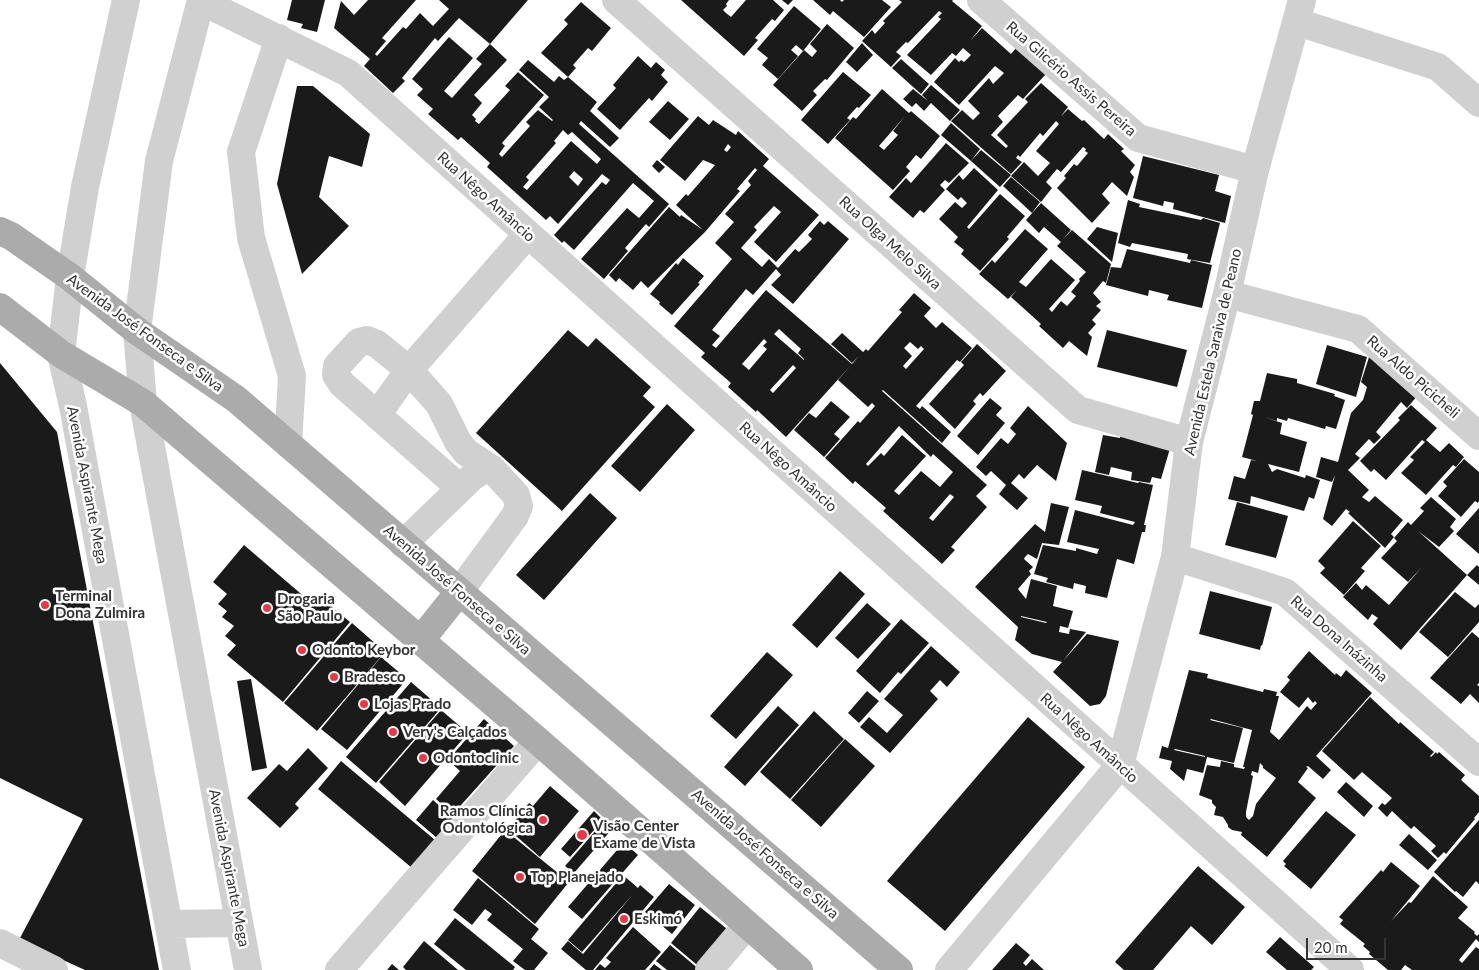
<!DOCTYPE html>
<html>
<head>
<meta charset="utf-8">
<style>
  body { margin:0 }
  #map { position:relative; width:1479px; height:970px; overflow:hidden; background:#fff; font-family:Lato,sans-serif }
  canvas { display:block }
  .scale { position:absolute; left:1306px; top:938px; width:80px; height:22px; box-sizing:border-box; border:2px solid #333; border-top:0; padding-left:6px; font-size:15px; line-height:18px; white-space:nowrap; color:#333; -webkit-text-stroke:4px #fff; paint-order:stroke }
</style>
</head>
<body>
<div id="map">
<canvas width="1479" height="970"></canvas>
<div class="scale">20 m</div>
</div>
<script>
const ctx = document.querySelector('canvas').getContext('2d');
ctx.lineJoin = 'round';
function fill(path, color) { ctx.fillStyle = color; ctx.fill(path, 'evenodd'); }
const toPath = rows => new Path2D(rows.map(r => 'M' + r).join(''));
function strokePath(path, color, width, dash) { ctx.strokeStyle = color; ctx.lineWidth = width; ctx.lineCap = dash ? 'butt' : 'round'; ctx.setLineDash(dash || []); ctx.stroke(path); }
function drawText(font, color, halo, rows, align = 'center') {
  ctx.font = font + ' Lato,sans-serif'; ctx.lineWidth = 5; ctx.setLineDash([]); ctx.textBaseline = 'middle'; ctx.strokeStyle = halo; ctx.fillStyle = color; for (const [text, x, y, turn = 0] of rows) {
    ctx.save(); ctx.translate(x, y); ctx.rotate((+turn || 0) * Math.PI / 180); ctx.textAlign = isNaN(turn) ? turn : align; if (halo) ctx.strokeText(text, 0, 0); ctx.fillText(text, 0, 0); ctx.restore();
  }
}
fill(toPath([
  [292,0,325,0,317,32,301,28,303,24,287,20],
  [368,0,416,0,382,38,386,41,375,54,377,56,403,27,406,29,420,13,433,26,449,9,439,0,528,0,490,44,459,18,438,41,435,38,402,78,405,81,393,93,364,66,370,59,334,28,341,1,354,15],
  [681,0,729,0,726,4,727,6,723,10,726,13,721,19,726,13,731,17,746,0,773,0,784,10,775,21,772,19,755,38,758,40,744,56],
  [782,0,793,0,788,5],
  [813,0,840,0,842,2,844,0,882,0,891,7,864,37,833,11,830,15],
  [899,0,953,0,952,1,982,26,970,41,982,28,1011,54,1016,48,1046,74,1023,99,1018,95,998,116,1003,122,991,135,1006,148,1008,146,997,135,1028,102,1025,99,1041,83,1068,107,1061,116,1068,109,1082,121,1084,120,1104,139,1108,134,1124,149,1121,151,1135,165,1130,172,1134,177,1127,196,1112,182,1102,194,1110,203,1092,223,1057,188,1066,178,1064,176,1074,164,1077,166,1088,153,1085,151,1086,149,1083,147,1061,172,1057,169,1046,182,1052,188,1041,202,1011,176,1024,162,1038,176,1050,163,1036,151,1059,124,1056,121,1043,136,1040,133,1020,157,1018,155,1016,158,1022,162,1011,174,951,121,962,110,973,120,980,113,968,101,989,78,993,84,1004,73,995,66,959,105,934,82,955,58,959,62,961,60,964,62,971,55,963,48,956,56,952,53,931,75,907,55,941,19,938,17,942,13,939,11,908,43,906,42,896,52,901,56,891,67,862,41,872,30,875,34,885,23,883,21,902,2],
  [581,2,611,28,592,51,588,48,573,65,576,68,568,77,597,102,590,111,619,138,610,147,581,121,579,124,669,204,649,227,646,224,625,248,628,251,604,279,581,259,627,208,639,218,654,201,633,183,574,250,564,241,562,243,554,235,602,182,606,185,610,180,602,174,558,224,550,216,546,220,487,167,490,163,461,137,458,140,428,114,433,109,417,95,423,89,412,79,449,37,473,58,444,91,452,98,482,64,476,59,490,44,507,60,474,95,482,103,472,115,476,119,475,121,479,124,510,90,505,86,518,72,544,95,502,143,505,146,499,154,502,157,530,126,526,122,538,110,552,121,553,120,539,107,549,97,519,70,528,60,554,82,559,76,564,80,568,77,541,53,568,24,564,20],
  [563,130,568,135,572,132,601,159,597,164,571,141,527,190,523,187,529,180,526,177,556,143,554,141],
  [574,171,583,179,578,186,569,177],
  [794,6,821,29,803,51,796,45,791,50,798,56,778,79,762,65,768,58,757,49],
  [827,24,854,48,827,80,825,79,813,91,817,95,802,111,773,85,804,50,812,57,817,51,810,44],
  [862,43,873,55,857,72,846,62],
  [638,56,651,68,656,62,665,70,661,75,668,82,652,101,649,98,620,130,597,109,616,88,613,85],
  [901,59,929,84,921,94,892,68],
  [843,72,871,95,859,108,857,107,847,118,850,120,828,144,801,120],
  [931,85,960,110,950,121,931,103,924,111,916,103,912,107,903,99,913,89,928,101,922,95],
  [297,86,313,86,370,134,362,167,329,156,319,197,349,226,302,274,277,184],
  [882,89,909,113,911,111,940,136,921,159,916,155,906,167,910,171,893,190,835,138,853,117,856,119],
  [905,116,893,131,898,135,884,150,879,146],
  [668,101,689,119,670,140,649,122],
  [698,116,709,125,713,120,736,135,738,131,769,159,763,166,819,215,776,262,754,242,781,212,774,206,754,227,757,230,741,248,762,267,769,259,778,268,795,249,799,252,812,239,808,235,820,221,824,225,828,221,849,239,793,304,771,285,781,275,776,269,753,295,746,289,712,330,720,336,712,345,716,348,766,290,852,364,786,437,757,410,756,412,728,387,731,383,701,357,705,353,674,326,732,259,715,243,734,222,725,214,751,185,748,181,757,170,755,168,737,189,740,191,705,232,648,288,641,281,633,290,619,278,616,282,609,275,669,207,680,217,681,215,703,230,676,205,686,194,688,196,715,165,703,160,685,181,660,160],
  [728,144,731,147,727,152,724,150],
  [779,329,801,349,798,353,804,359,804,360,774,334],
  [764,339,767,342,763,346,767,349,749,370,742,364],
  [793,365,796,368,773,393,770,390],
  [951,123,980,149,971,161,941,135],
  [946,143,969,163,949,183,945,180,940,185,945,190,924,213,920,210,913,218,889,197,906,178,911,183],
  [981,150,1011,175,1000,187,971,161],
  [1143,156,1219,175,1215,191,1231,196,1225,223,1173,209,1174,203,1164,201,1163,206,1133,198],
  [657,160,665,167,659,173,652,166],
  [974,168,998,190,967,227,969,229,1000,194,1025,216,1007,237,1009,239,980,271,961,254,964,250,954,242,958,237,939,219,955,202,962,208,967,203,961,197,958,200,946,189,959,175,963,180],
  [1011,177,1040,202,1032,213,1003,186],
  [1128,200,1140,204,1139,207,1201,220,1203,218,1220,223,1210,263,1187,259,1188,254,1132,243,1130,247,1118,243],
  [1041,203,1071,230,1063,239,1072,230,1111,264,1106,283,1103,281,1093,293,1101,302,1096,306,1101,310,1092,320,1096,324,1088,333,1092,337,1087,356,1069,341,1063,348,1039,326,1041,324,1011,297,1017,290,1008,299,979,274,992,260,995,263,1025,229,1048,249,1019,282,1026,287,1051,259,1075,280,1049,309,1052,312,1061,301,1067,306,1076,296,1071,292,1080,281,1079,279,1086,272,1057,246,1061,242,1044,227,1039,233,1026,220],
  [1097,227,1118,233,1112,262,1087,239],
  [1127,249,1190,263,1191,260,1212,265,1202,308,1167,300,1169,295,1149,290,1148,296,1106,285,1111,267,1121,268],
  [683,258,704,276,698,283,700,284,672,315,659,304,660,302,650,294,676,263,678,265],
  [914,293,931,308,924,316,936,328,942,322,972,348,960,362,957,360,916,406,920,409,922,406,951,432,942,443,883,390,882,391,987,485,976,496,987,507,951,547,955,550,942,564,883,511,886,508,855,481,853,484,825,458,858,421,860,423,875,406,872,403,868,407,838,380,859,356,852,363,831,344,842,333,863,352,866,349,868,351,902,312,899,310],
  [910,342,918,349,921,346,924,349,906,369,903,366,912,356,904,348],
  [899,426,931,457,933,454,953,472,940,487,921,471,899,495,894,491,926,456,902,435,884,456,881,453,868,466,866,464],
  [950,494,954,497,933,521,929,518],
  [568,330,588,347,596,338,651,387,643,396,655,407,562,511,476,433],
  [1107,330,1187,350,1177,387,1097,367],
  [977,344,1006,371,983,396,980,393,973,401,976,404,955,429,929,404,964,365,961,362],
  [1327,345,1367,357,1356,397,1316,384],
  [1370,354,1418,395,1407,408,1401,402,1376,432,1381,437,1374,444,1369,439,1355,454,1360,458,1348,470,1369,490,1362,497,1369,502,1375,496,1403,520,1391,534,1394,537,1385,548,1348,513,1350,512,1346,509,1332,526,1323,519,1335,475,1332,482,1316,477,1321,457,1338,462,1351,413,1363,400,1367,387,1361,382],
  [0,363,57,432,159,970,85,970,32,946,20,938,83,819,0,778],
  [1267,373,1297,379,1297,383,1335,394,1334,396,1345,400,1336,429,1326,426,1325,429,1288,418,1287,421,1277,418,1277,421,1264,417,1282,423,1280,434,1307,442,1299,472,1268,464,1272,472,1277,469,1305,478,1306,475,1320,480,1314,499,1309,497,1304,511,1251,496,1250,504,1228,499,1234,476,1245,479,1251,460,1257,461,1242,457,1253,415,1251,414,1254,401,1260,401],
  [990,398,1002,408,996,415,1005,423,978,455,957,436],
  [831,401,850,417,834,434,840,439,824,457,794,430,809,413,816,418],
  [667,404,695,430,640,492,611,466],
  [1411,405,1437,428,1426,440,1440,452,1449,443,1464,457,1456,467,1453,465,1426,495,1401,473,1414,460,1410,457,1425,442,1422,440,1386,480,1374,469,1371,472,1360,461,1400,420,1398,418],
  [1028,406,1067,443,1056,481,1037,465,1024,479,1019,474,1011,483,1028,498,1017,510,999,494,1006,485,991,471,986,476,976,467,1001,438,1008,444,1016,434,1010,428],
  [1121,434,1171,445,1161,479,1152,477,1150,483,1131,480,1132,472,1111,467,1109,475,1095,472,1103,435,1120,438],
  [1464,459,1479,472,1479,501,1478,503,1475,501,1461,517,1438,496,1447,486,1443,482],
  [1082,470,1138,483,1139,482,1153,485,1144,525,1146,525,1145,532,1142,532,1134,564,1117,559,1107,598,1085,593,1086,586,1074,583,1073,589,1046,582,1048,578,1034,574,1043,545,1076,551,1076,548,1097,554,1099,549,1067,542,1075,510,1133,525,1135,522,1100,513,1102,506,1075,500],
  [590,493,617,518,544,600,516,575],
  [1431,497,1456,519,1450,527,1454,531,1439,547,1418,531,1467,575,1401,650,1373,624,1378,618,1372,614,1368,620,1343,597,1356,583,1362,590,1366,585,1389,605,1422,567,1408,582,1381,558,1397,541,1394,538,1408,522,1411,525,1424,511,1420,508],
  [1237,502,1288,516,1276,558,1225,545],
  [1051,503,1069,507,1059,545,1042,543,1037,559,1028,554,1025,557,1024,559,1033,567,1029,571,1031,574,1018,589,1026,599,1031,579,1057,586,1053,606,1073,611,1068,628,1060,626,1059,632,1069,634,1070,629,1086,632,1063,661,1087,634,1119,641,1106,696,1100,704,1090,706,1053,672,1062,662,1032,654,1015,640,1018,627,975,587,1035,524,1045,532],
  [1021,616,1047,622,1046,623,1021,617],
  [1479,508,1479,554,1456,534],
  [1353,521,1381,546,1361,568,1365,571,1344,595,1320,573,1325,568,1318,561],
  [244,545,314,605,320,597,350,622,283,702,227,655,236,645,225,636,234,626,222,617,227,611,218,604,227,594,213,582],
  [1477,565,1479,567,1479,585,1467,575],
  [840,571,865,594,817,648,792,625],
  [1210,591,1272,607,1262,646,1261,645,1260,650,1199,634],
  [1455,592,1475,608,1479,604,1479,622,1448,657,1419,632],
  [867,603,891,624,858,659,835,638],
  [901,619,929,643,901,674,898,672,880,693,856,671],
  [352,623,385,652,317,731,284,703],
  [1472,632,1479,638,1479,683,1477,685,1479,686,1479,703,1470,694,1461,704,1430,678],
  [931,646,960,672,947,687,940,680,930,691,938,699,890,753,860,727,869,717,887,733,903,715,884,699],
  [1309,651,1335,675,1336,673,1341,677,1346,670,1372,693,1316,756,1331,770,1323,779,1308,766,1306,767,1308,768,1298,782,1316,798,1267,857,1241,835,1242,832,1232,830,1228,827,1228,825,1223,817,1214,815,1216,807,1212,803,1212,800,1199,795,1207,765,1220,767,1221,761,1234,764,1234,767,1244,769,1245,767,1243,767,1252,730,1211,719,1210,720,1243,728,1234,763,1207,757,1203,773,1187,769,1184,781,1170,769,1172,761,1159,758,1162,746,1168,748,1189,670,1208,674,1207,678,1263,692,1264,689,1277,692,1276,696,1279,696,1270,732,1279,740,1307,706,1311,710,1317,703,1315,701,1313,703,1308,697,1299,708,1280,692,1290,680,1287,677],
  [1175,749,1205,756,1205,757,1174,750],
  [1260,763,1263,766,1263,768,1276,778,1256,804,1253,816,1249,820,1246,817,1246,812,1253,776,1251,775,1252,771,1258,773],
  [767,652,793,675,736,739,710,716],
  [381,657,407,679,347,750,321,729],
  [251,679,267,768,252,771,237,681],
  [411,682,441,708,376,783,346,757],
  [867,691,879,701,859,723,848,713],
  [1370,697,1399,724,1400,722,1434,752,1430,756,1431,757,1436,752,1437,754,1439,752,1465,775,1461,780,1479,796,1479,812,1474,818,1475,819,1446,854,1444,852,1438,858,1431,851,1436,846,1414,826,1411,829,1392,811,1387,817,1378,808,1382,803,1385,805,1392,798,1362,772,1354,780,1322,751],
  [778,706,799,725,745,786,724,767],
  [441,710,468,733,405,806,379,782],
  [814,711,844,739,790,799,760,772],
  [1028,717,1085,767,945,931,887,881],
  [484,719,514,746,453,814,436,799,460,771,448,760],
  [845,739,875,766,821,827,791,800],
  [308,748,328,768,295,804,299,808,280,828,247,798,279,764,287,771],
  [341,761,435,840,412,868,318,789],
  [1346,782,1373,806,1364,817,1337,792],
  [550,786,579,811,540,857,508,829,529,803,533,806],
  [433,800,454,819,437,838,416,820],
  [594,811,603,820,570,857,561,849],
  [1326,811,1356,835,1311,889,1284,866,1286,864,1283,861],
  [1479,820,1479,884,1476,881,1463,897,1456,891,1455,892,1434,872],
  [604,821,613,828,574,873,565,866],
  [505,830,569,882,535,924,472,871],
  [1409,834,1437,860,1428,870,1399,845],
  [624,842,638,855,582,919,568,907],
  [1391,862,1420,886,1391,921,1409,902,1411,903,1433,876,1468,907,1458,918,1475,932,1474,933,1477,936,1479,934,1479,942,1476,939,1459,960,1462,963,1476,947,1479,949,1479,970,1412,970,1405,965,1401,970,1388,970,1369,954,1370,952,1363,946,1365,944,1340,924,1343,920,1339,917,1381,870,1383,872],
  [1198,866,1245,907,1212,945,1191,926,1153,970,1124,970,1115,962],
  [623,875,638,888,640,885,654,897,593,970,586,970,561,949,568,941,583,954,633,894,582,952,568,940],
  [478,878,539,929,531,939,548,953,534,970,525,970,513,961,523,949,487,920,492,914,485,909,472,925,453,910],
  [669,884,695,905,672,934,645,912],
  [700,907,732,933,703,970,671,943],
  [455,918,515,967,513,970,466,970,434,944],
  [633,927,661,952,645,970,595,970,600,964,605,968,611,962,606,958],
  [1280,937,1314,967,1311,970,1287,970,1266,952],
  [424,941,458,970,406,970,403,967],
  [1016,943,1030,955,1023,963,1026,966,1032,959,1044,970,992,970],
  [670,945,700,970,667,970,656,961],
  [392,964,399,970,387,970],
  [654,964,662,970,649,970]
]), '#1a1a1a');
strokePath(toPath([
  [126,0,85,187,70,277,61,354,73,406,177,970],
  [201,0,159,161,137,331,143,403,248,970],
  [616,0,1078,410,1189,442],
  [981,0,1138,138,1255,170],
  [201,1,348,73,1350,970],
  [1297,22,1438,67,1479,103],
  [279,38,241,152,251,238,292,376,288,444],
  [1227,294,1358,329,1479,436],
  [377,415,409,370,528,234],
  [460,488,342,384,336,375,337,366,359,342,367,340,377,344,409,370,439,404,458,442,466,452,492,469],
  [403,544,472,477,481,471,492,469,516,495,519,506,515,516,459,592],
  [1175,557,1285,592,1479,762],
  [169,924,239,923],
  [0,943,54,970],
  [339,970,538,741],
  [709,970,747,925],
  [949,970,1120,765,1175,557,1189,442,1227,294,1255,170,1302,0]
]), '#d0d0d0', 28);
strokePath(toPath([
  [0,231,11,236,70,277,137,331,236,399,899,970],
  [0,307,61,354,143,403,538,741,799,970],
  [420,641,459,592]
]), '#ababab', 28);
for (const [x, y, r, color] of [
  [45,605,5,"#e63946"],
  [267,608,5,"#e63946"],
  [302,650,5,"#e63946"],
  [334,677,5,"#e63946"],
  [364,704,5,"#e63946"],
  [393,732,5,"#e63946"],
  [423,758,5,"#e63946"],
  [543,820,5,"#e63946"],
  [582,835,6,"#e63946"],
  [520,877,5,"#e63946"],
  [624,919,5,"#e63946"]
]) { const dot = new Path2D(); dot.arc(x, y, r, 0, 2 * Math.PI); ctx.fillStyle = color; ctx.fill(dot); strokePath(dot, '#fff', 2); }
drawText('15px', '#333', '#fff', [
  ["Rua Glicério Assis Pereira",1071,79,41],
  ["Rua Nêgo Amâncio",486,197,42],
  ["Rua Olga Melo Silva",890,243,42],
  ["Avenida José Fonseca e Silva",145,333,36],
  ["Avenida Estela Saraiva de Peano",1213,352,-77],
  ["Rua Aldo Picicheli",1413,377,41],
  ["Rua Nêgo Amâncio",788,467,42],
  ["Avenida Aspirante Mega",87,485,79],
  ["Avenida José Fonseca e Silva",457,590,41],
  ["Rua Dona Inázinha",1339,639,41],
  ["Rua Nêgo Amâncio",1089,738,42],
  ["Avenida José Fonseca e Silva",765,854,41],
  ["Avenida Aspirante Mega",229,868,79]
]);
drawText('bold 15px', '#333', '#fff', [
  ["Terminal",55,596],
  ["Dona Zulmira",55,613],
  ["Drogaria",277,599],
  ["São Paulo",277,616],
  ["Odonto Keybor",312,650],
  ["Bradesco",344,677],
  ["Lojas Prado",374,704],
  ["Very's Calçados",403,732],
  ["Odontoclinic",433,758],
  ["Ramos Clínica",533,811,"right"],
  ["Odontológica",533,828,"right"],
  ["Visão Center",593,826],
  ["Exame de Vista",593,843],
  ["Top Planejado",530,877],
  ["Eskimó",634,919]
], 'left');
</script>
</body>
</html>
